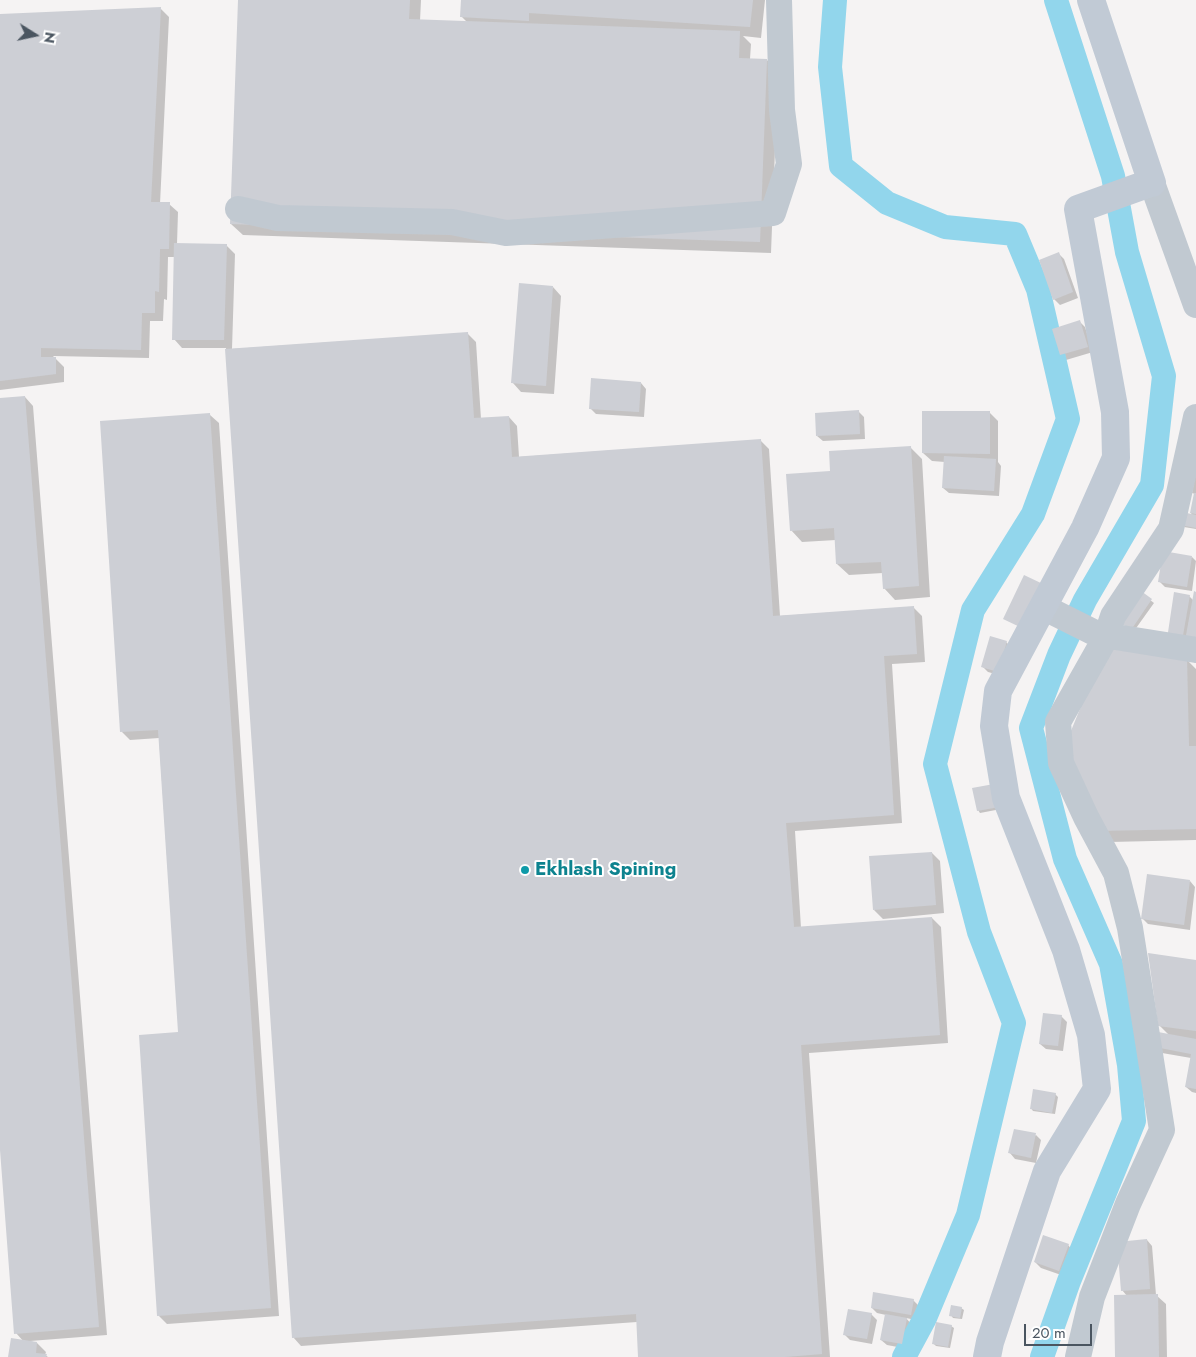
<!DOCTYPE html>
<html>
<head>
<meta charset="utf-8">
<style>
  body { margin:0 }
  #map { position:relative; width:1196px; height:1357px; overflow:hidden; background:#f5f3f3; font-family:Jost,sans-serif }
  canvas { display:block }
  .north { position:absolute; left:10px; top:10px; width:50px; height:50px; -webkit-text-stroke:4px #fff; paint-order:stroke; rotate:100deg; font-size:14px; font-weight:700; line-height:20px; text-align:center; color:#4a5560 }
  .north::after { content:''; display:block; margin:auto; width:18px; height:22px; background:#4a5560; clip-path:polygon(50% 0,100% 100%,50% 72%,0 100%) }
  .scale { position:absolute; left:1024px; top:1324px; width:68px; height:22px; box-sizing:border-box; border:2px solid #4a5560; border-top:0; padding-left:6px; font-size:15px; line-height:18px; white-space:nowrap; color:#4a5560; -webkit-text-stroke:4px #fff; paint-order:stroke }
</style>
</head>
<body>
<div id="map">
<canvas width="1196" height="1357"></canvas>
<div class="north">N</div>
<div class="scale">20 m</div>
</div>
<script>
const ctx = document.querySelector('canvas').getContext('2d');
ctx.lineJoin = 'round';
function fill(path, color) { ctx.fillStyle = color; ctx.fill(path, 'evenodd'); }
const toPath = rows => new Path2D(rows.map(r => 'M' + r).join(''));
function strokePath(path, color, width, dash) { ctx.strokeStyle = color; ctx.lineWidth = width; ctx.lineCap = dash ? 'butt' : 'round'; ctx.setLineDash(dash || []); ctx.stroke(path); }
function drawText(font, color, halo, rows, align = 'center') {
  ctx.font = font + ' Jost,sans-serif'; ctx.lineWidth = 4; ctx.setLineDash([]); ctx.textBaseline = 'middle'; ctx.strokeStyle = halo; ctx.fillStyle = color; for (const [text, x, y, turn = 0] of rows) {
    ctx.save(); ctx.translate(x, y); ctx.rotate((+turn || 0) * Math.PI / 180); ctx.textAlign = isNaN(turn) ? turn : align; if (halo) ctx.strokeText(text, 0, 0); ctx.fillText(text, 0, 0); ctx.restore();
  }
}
fill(toPath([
  [239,0,421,0,420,21,468,23,462,17,463,0,765,0,761,38,743,36,751,44,750,59,767,60,778,72,771,253,243,235,231,224],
  [160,8,169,17,160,204,169,204,178,212,177,244,226,245,235,254,232,349,467,333,476,342,481,419,509,417,517,426,519,457,760,440,769,449,780,616,913,607,922,616,925,662,892,664,902,823,795,831,801,928,932,918,941,927,948,1043,809,1053,830,1357,640,1357,637,1322,301,1346,293,1337,226,348,182,348,174,339,175,257,168,257,167,300,164,299,163,321,150,321,149,358,53,356,64,367,64,382,0,390,0,15],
  [1059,254,1064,259,1078,298,1060,305,1054,299],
  [553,287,561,296,554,394,521,392,513,383],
  [1079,321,1085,327,1093,352,1066,360,1061,355],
  [641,383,646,389,644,417,596,414,590,408],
  [25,397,33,406,107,1335,30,1341,37,1343,46,1352,45,1355,48,1357,10,1357,24,1342,16,1333,0,1134,0,399],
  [858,411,864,417,865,439,823,441,817,436],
  [990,413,998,421,998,462,1001,466,999,496,949,493,943,488,945,462,932,461,923,453],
  [210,415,219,423,279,1316,167,1324,158,1315,179,1033,159,738,130,740,122,732],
  [910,447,922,459,930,597,895,600,884,588,883,573,849,575,837,564,836,540,802,542,791,530,832,472],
  [1196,471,1196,529,1184,527,1191,515,1195,494,1192,493],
  [1192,557,1196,561,1192,591,1165,587,1159,581],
  [1141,593,1154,603,1134,631,1123,624],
  [1196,593,1196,646,1174,644,1189,596,1193,600],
  [1006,642,1012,648,1003,676,988,672,982,666],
  [1186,659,1196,669,1196,840,1110,842,1098,830],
  [974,789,1001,809,980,813,978,810],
  [932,853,940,861,944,913,883,919,874,910],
  [1190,881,1195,887,1190,930,1148,924,1142,918],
  [1196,961,1196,1093,1192,1092,1186,1087,1191,1058,1162,1053,1156,1047,1169,1035,1159,1025],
  [1061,1016,1067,1022,1063,1051,1046,1049,1040,1044],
  [1055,1094,1058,1097,1055,1114,1033,1111,1031,1108],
  [1036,1135,1041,1140,1036,1163,1015,1159,1010,1153],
  [1147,1240,1152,1246,1156,1295,1166,1304,1167,1357,1116,1357,1127,1296,1122,1290],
  [1068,1245,1073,1251,1064,1276,1041,1268,1035,1262],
  [913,1300,919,1306,916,1320,906,1318,912,1325,908,1349,887,1345,881,1340,886,1315,877,1313,872,1308],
  [961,1308,964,1310,962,1319,953,1318,951,1315],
  [871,1314,877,1320,872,1344,850,1340,844,1334],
  [951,1326,954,1328,950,1348,936,1346,933,1343]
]), '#0003');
strokePath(toPath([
  [835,0,830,67,841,166,887,203,945,227,1015,234,1038,289,1068,419,1033,514,973,610,935,764,979,932,1014,1023,968,1215,925,1318,904,1357],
  [1042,1357,1069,1281,1134,1121,1129,1065,1111,964,1065,859,1031,728,1059,655,1085,600,1152,485,1164,376,1127,252,1113,176,1056,0]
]), '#92d6ec', 24);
fill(toPath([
  [238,0,410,0,409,19,740,31,739,58,767,59,760,242,230,224],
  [461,0,753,0,750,27,529,13,529,21,460,17],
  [161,7,151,202,170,202,169,249,160,249,159,292,155,291,155,313,142,313,141,350,41,348,41,357,56,357,56,374,0,381,0,14],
  [174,243,227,244,224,340,172,340],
  [1059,252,1073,292,1053,300,1039,260],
  [519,283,553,286,546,386,511,383],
  [1080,320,1088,347,1060,355,1052,329],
  [468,332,474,418,509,416,512,457,761,439,773,616,914,606,917,654,884,656,894,815,786,823,794,927,932,917,940,1035,801,1045,822,1354,785,1357,638,1357,636,1314,292,1338,225,349],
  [591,378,641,382,639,412,589,409],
  [25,396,99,1327,14,1334,0,1150,0,398],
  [859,410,860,434,816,436,815,413],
  [922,411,990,411,990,454,922,453],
  [210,413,271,1308,157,1316,139,1035,178,1032,158,730,120,732,100,421],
  [911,446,919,586,883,589,881,562,836,564,834,528,790,531,786,474,830,471,829,451],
  [944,456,996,459,994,491,942,488],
  [1194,493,1196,493,1196,514,1190,513],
  [1182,512,1196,515,1196,528,1180,525],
  [1163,551,1192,556,1187,587,1158,582],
  [1024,575,1043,584,1022,628,1003,619],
  [1141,591,1152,599,1131,630,1119,622],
  [1194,591,1196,592,1196,642,1185,641],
  [1174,592,1190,595,1182,641,1167,639],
  [990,636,1007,641,998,672,981,667],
  [1109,648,1187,658,1189,746,1196,746,1196,829,1097,831,1066,743,1098,665],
  [994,784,999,807,977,811,972,788],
  [932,852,936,905,873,910,869,856],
  [1147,874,1190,880,1184,925,1141,919],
  [1148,953,1196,960,1196,1031,1158,1026],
  [1043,1013,1062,1015,1058,1046,1039,1044],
  [1158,1032,1196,1039,1196,1089,1185,1087,1191,1054,1155,1047],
  [1033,1089,1056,1093,1052,1113,1030,1109],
  [1014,1129,1036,1133,1031,1158,1008,1153],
  [1043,1235,1069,1244,1059,1271,1034,1262],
  [1147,1239,1150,1289,1121,1291,1117,1242],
  [873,1292,914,1299,911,1315,871,1308],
  [1158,1294,1159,1357,1115,1357,1114,1295],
  [951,1305,962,1307,960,1318,949,1316],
  [848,1309,872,1313,867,1339,843,1335],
  [885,1314,907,1318,902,1344,880,1340],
  [936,1322,952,1325,948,1347,932,1344],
  [11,1338,37,1342,36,1353,47,1354,46,1357,8,1357]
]), '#cdcfd5');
strokePath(toPath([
  [1150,183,1152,183,1196,305],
  [238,209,278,218,452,222,506,233,773,213,789,164,782,110,779,0],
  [1043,607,1097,634,1196,650],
  [1078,1357,1092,1297,1128,1204,1162,1130,1130,928,1116,873,1086,817,1061,763,1058,722,1106,637,1113,616,1171,529,1196,417]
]), '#c1c9d1', 26);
strokePath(toPath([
  [1091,0,1152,183],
  [987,1357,990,1342,1047,1171,1097,1089,1091,1035,1066,950,1006,798,994,726,998,691,1085,528,1116,458,1115,412,1078,209,1150,183]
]), '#c1cad5', 28);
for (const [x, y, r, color] of [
  [525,870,5,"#0f9aa8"]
]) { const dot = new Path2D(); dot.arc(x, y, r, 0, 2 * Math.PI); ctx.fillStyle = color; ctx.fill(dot); strokePath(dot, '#fff', 2); }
drawText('bold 19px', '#0d838f', '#fff', [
  ["Ekhlash Spining",535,870]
], 'left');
</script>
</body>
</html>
